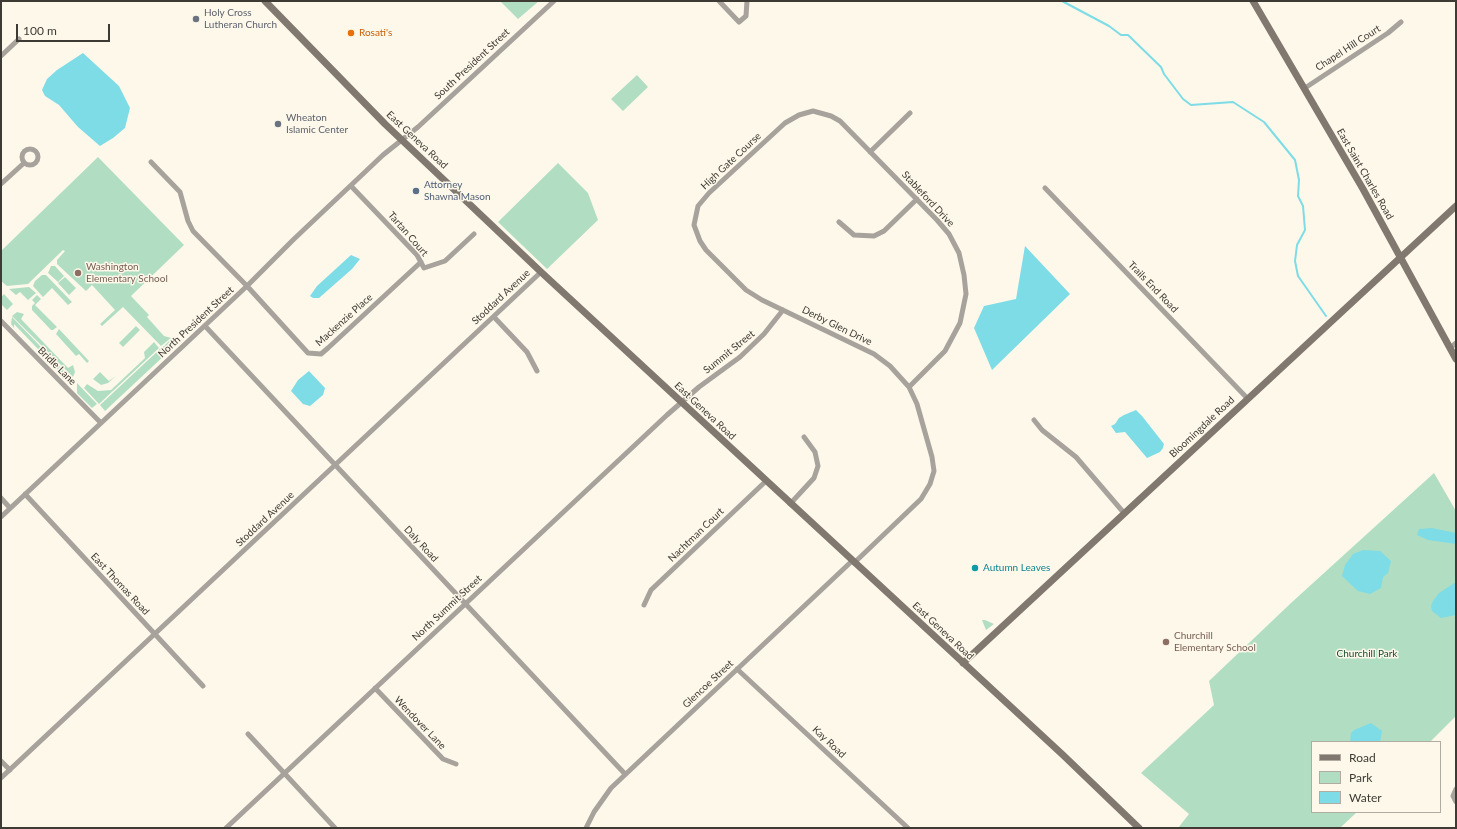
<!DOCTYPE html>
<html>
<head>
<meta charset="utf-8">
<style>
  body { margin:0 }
  #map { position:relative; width:1457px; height:829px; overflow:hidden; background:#fef8ea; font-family:Lato,sans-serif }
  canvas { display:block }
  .frame { position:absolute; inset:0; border:2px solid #3e3b34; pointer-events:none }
  .legend { position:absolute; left:1311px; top:741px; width:130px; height:72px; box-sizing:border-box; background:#fef8ea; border:1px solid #b1aca1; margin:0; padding:5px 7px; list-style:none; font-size:12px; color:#3e3b34 }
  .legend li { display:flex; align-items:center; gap:8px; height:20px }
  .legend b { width:20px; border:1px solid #b1aca1 }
  .scale { position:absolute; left:16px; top:24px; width:94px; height:18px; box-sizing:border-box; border:2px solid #3e3b34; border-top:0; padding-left:5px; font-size:12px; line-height:14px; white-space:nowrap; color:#3e3b34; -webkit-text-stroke:3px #fef8ea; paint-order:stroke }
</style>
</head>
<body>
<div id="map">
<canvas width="1457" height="829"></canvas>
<div class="frame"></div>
<ul class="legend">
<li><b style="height:5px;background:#817970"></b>Road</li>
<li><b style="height:11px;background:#b1dec2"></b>Park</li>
<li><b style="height:11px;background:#7ddce6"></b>Water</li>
</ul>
<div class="scale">100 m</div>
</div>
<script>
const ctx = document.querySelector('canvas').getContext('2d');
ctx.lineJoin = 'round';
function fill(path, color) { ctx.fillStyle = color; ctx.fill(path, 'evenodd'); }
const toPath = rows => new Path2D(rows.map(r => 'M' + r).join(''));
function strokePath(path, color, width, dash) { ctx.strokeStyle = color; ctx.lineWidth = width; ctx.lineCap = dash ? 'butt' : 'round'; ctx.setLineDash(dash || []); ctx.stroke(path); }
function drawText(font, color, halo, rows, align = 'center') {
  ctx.font = font + ' Lato,sans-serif'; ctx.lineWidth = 3; ctx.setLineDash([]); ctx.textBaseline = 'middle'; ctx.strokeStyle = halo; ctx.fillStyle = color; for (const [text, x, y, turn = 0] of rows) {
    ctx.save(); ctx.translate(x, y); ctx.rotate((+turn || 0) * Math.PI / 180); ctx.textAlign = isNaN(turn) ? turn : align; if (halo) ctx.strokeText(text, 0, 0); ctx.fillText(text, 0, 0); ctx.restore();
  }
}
fill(toPath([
  [500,1,539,1,518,19],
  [637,75,648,87,623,111,611,99],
  [98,157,184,245,131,296,149,315,147,317,164,336,171,338,161,346,123,307,102,326,100,324,115,310,92,285,86,291,57,264,57,260,65,251,63,250,28,284,7,286,1,281,1,251],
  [558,163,588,193,598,220,547,269,498,222],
  [51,266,55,266,64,276,58,282,48,273],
  [42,275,46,275,72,302,68,305,52,288,43,297,33,286,35,281],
  [65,277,76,288,69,295,58,283],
  [29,287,36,293,28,300,20,292,16,295,9,289],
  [4,294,13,304,7,310,1,304,1,297],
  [37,295,41,299,35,305,57,327,53,330,51,330,32,310,32,306,35,303,32,300],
  [17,312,24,314,21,319,68,368,73,365,75,372,73,377,12,316],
  [12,317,71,378,63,379,60,372,14,324,14,328,11,324],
  [136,326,140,330,123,347,119,343],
  [59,329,89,361,87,363,79,354,76,356,56,334],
  [172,338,176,345,167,353,162,348],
  [154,342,159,348,99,404,84,388,87,384,98,391,111,390,145,358,144,352],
  [161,348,166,354,105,411,100,405],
  [100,372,109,381,116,376,108,383,101,385,93,379],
  [77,383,97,404,92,408,77,393],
  [1434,473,1456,511,1456,716,1430,742,1312,742,1312,812,1357,812,1340,828,1178,828,1189,814,1141,773,1214,705,1209,681,1291,603],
  [982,620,985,620,994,624,986,630]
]), '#b1dec2');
fill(toPath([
  [83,53,119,86,130,108,125,128,113,138,100,146,78,127,59,105,45,96,42,90,47,79,57,70],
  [1025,246,1070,294,992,370,974,328,984,306,1016,299],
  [351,255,360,259,352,269,319,298,313,298,310,296,317,286],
  [309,371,325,388,323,395,310,406,303,404,291,391,298,380],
  [1136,410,1142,416,1164,444,1163,448,1160,452,1147,458,1125,432,1116,433,1111,426,1115,424,1119,418,1124,415],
  [1432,528,1456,533,1456,544,1428,540,1417,535,1419,529],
  [1363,550,1380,551,1391,561,1388,573,1383,577,1381,588,1370,594,1358,591,1342,576,1345,565,1353,554],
  [1456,582,1456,615,1441,618,1432,611,1431,606,1433,601,1439,593],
  [1371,723,1382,731,1380,742,1350,742,1351,733,1354,730]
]), '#7ddce6');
strokePath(toPath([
  [1062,1,1109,26,1121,35,1128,35,1161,67,1164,74,1183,99,1191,105,1233,102,1264,122,1295,160,1299,180,1298,196,1303,206,1305,230,1297,245,1295,261,1298,276,1326,316]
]), '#7ddce6', 2);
strokePath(toPath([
  [719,1,739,22,746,16,747,1],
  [1,56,19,39],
  [1305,88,1388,33,1401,22],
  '22 157a8 8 0 1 1 16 0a8 8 0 1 1-16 0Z',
  [870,152,910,113],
  [151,162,180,192,188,221,193,231,247,286,308,353,321,354,328,348,421,262],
  [1,184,24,163],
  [351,186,417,255,424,268,445,261,474,234],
  [1045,188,1248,399],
  [839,222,854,235,874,236,884,231,917,199],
  [494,317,527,352,537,371],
  [1,321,100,422],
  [205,326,625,774],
  [1450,348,1456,343],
  [1034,420,1042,430,1076,457,1124,513],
  [25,494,203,686],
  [1,498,10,508],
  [790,504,814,478,818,466,815,452,804,437],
  [1,517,247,286,294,239,383,155,418,127,554,1],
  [854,563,921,499,930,484,934,471,932,457,917,404,909,387,890,366,874,354,762,300,746,290,706,250,700,241,694,225,698,206,709,193,785,123,799,115,813,111,831,116,840,121,937,220,949,234,959,253,964,275,966,294,960,323,945,351,909,387],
  [644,605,651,590,766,481],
  [737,669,908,828],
  [375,688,443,759,456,764],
  [248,734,335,828],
  [1,761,10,770],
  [1,778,541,272],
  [1456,789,1453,796,1456,802],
  [226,828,667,415,699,387,740,357,764,334,783,310],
  [586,828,594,812,611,788,852,561]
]), '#a8a29c', 5);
strokePath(toPath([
  [265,1,385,124,541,272,1063,755,1139,828],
  [1253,1,1363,189,1456,359],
  [963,663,1456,206]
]), '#817970', 7);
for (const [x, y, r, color] of [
  [196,19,4,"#6b7280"],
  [351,33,4,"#e8710a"],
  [278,124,4,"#6b7280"],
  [416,191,4,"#5c6f8a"],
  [78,273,4,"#8d6e63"],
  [975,568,4,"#0f9aa8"],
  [1166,642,4,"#8d6e63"]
]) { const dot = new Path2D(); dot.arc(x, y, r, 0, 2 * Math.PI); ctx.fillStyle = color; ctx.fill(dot); strokePath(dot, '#fef8ea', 1.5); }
drawText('10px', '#5b616d', '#fef8ea', [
  ["Holy Cross",204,13],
  ["Lutheran Church",204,25],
  ["Wheaton",286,118],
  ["Islamic Center",286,130]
], 'left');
drawText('10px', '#c56008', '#fef8ea', [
  ["Rosati's",359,33]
], 'left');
drawText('10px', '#3e3b34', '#fef8ea', [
  ["Chapel Hill Court",1348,48,-33],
  ["South President Street",472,64,-43],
  ["East Geneva Road",417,140,43],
  ["High Gate Course",731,161,-43],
  ["East Saint Charles Road",1365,174,60],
  ["Stableford Drive",928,199,47],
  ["Tartan Court",408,234,49],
  ["Trails End Road",1153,287,46],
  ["Stoddard Avenue",501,297,-43],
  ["Mackenzie Place",344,320,-42],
  ["North President Street",196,322,-43],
  ["Derby Glen Drive",837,326,26],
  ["Summit Street",729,352,-39],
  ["Bridle Lane",57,366,45],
  ["East Geneva Road",705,411,43],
  ["Bloomingdale Road",1202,427,-43],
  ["Stoddard Avenue",265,519,-43],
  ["Nachtman Court",696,535,-44],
  ["Daly Road",421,544,47],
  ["East Thomas Road",120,584,47],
  ["North Summit Street",447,608,-43],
  ["East Geneva Road",943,631,43],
  ["Glencoe Street",708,684,-43],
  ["Wendover Lane",420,723,46],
  ["Kay Road",829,742,43]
]);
drawText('10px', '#4e5e75', '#fef8ea', [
  ["Attorney",424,185],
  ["Shawna Mason",424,197]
], 'left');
drawText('10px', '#785e54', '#fef8ea', [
  ["Washington",86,267],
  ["Elementary School",86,279],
  ["Churchill",1174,636],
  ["Elementary School",1174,648]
], 'left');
drawText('10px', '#0d838f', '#fef8ea', [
  ["Autumn Leaves",983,568]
], 'left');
drawText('10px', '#154a2f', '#fef8ea', [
  ["Churchill Park",1367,654]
]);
</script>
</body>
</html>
